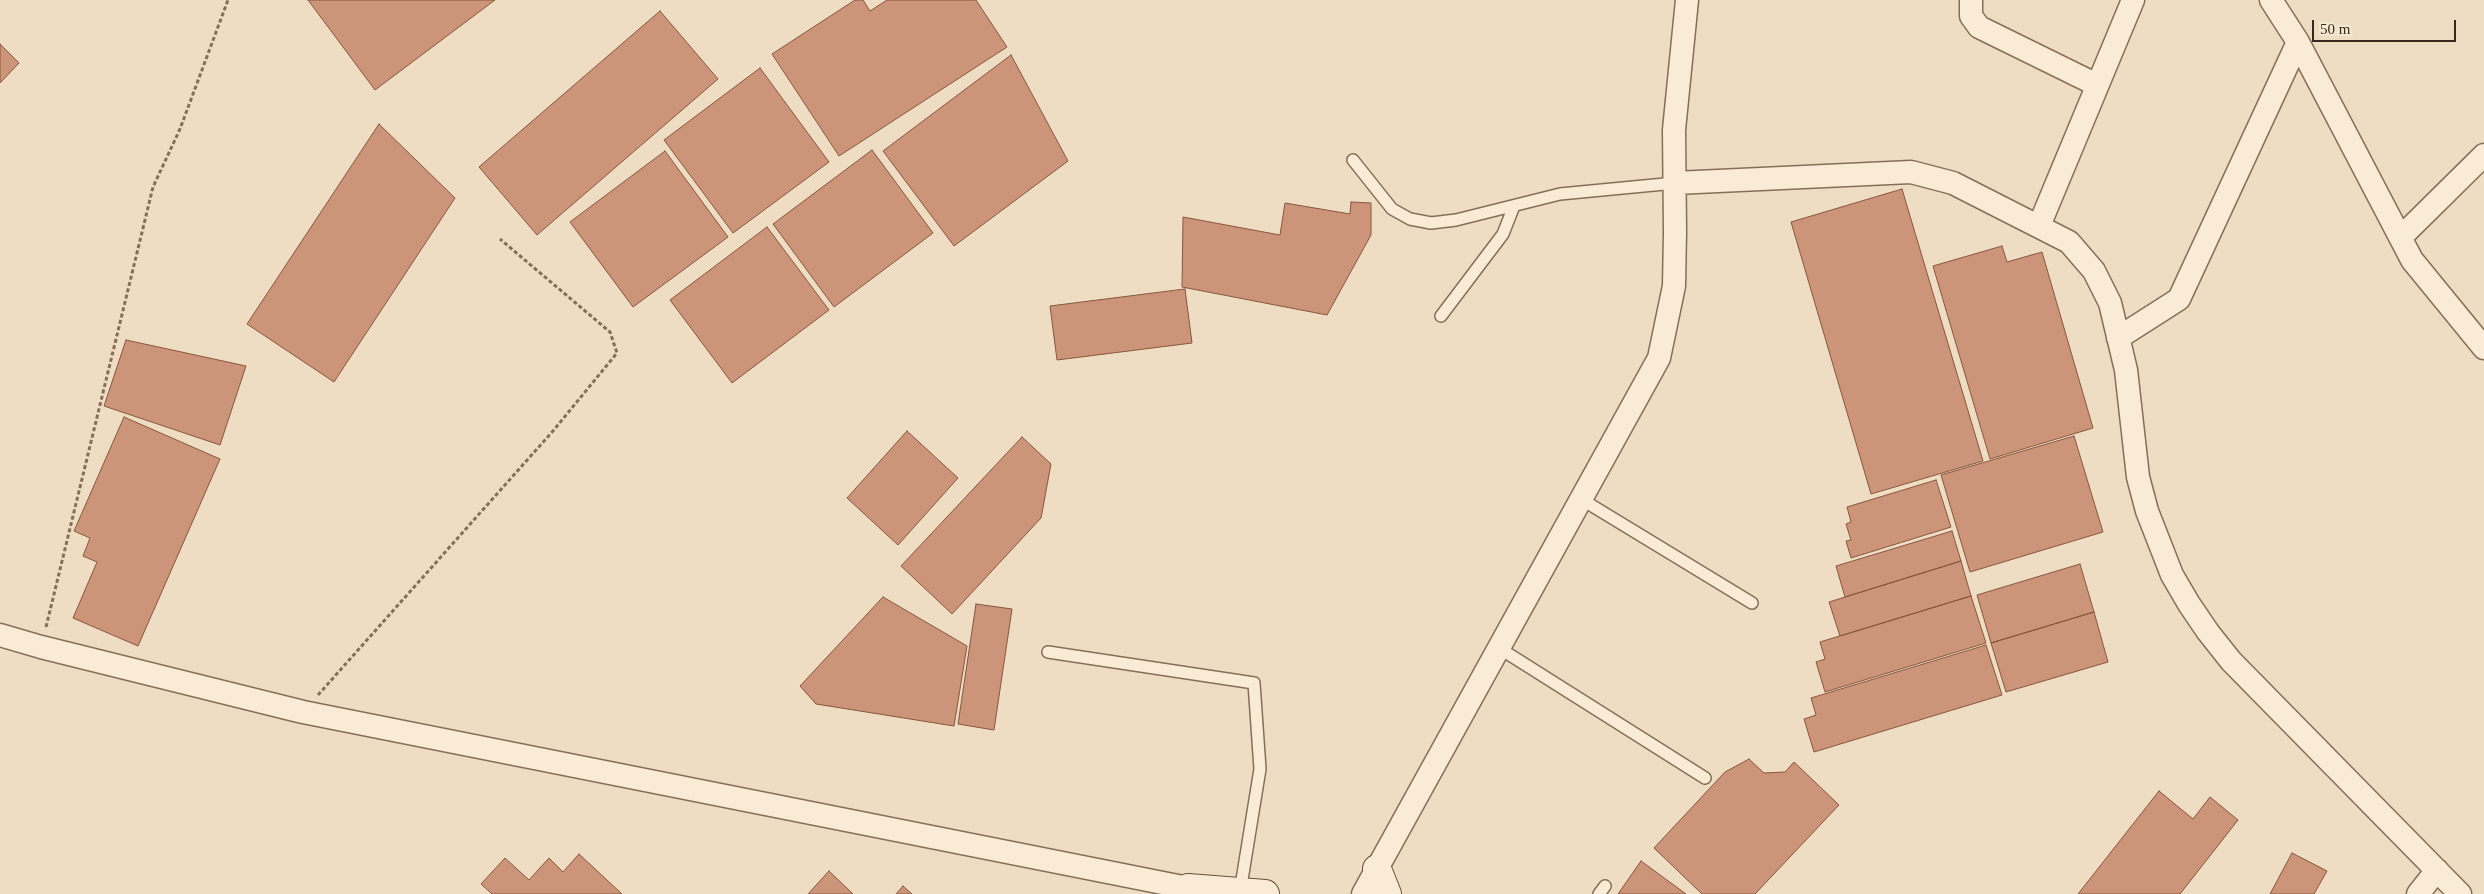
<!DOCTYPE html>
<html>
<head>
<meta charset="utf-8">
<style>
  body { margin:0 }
  #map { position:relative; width:2484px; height:894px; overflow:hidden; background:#eeddc2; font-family:Georgia,serif }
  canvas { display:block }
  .scale { position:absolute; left:2312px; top:20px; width:144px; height:22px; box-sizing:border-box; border:2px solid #37281d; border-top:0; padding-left:6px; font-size:15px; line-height:18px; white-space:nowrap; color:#37281d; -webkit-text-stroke:4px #f5e8d1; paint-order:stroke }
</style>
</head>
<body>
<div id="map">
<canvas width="2484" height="894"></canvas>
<div class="scale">50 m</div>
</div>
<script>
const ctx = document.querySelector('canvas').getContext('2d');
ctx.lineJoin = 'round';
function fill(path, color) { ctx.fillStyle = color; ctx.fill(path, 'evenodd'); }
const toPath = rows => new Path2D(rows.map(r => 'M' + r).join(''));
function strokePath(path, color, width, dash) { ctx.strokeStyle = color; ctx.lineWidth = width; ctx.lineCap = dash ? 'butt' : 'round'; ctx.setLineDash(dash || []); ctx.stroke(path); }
const building = toPath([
  [308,0,495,0,375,90,308,0],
  [855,0,863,0,870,11,887,0,976,0,1007,47,839,156,772,54,855,0],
  [660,11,718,79,537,235,479,167,660,11],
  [0,44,19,63,0,83,0,44],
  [1011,55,1068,161,954,246,883,151,1011,55],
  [760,68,829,162,733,233,664,140,760,68],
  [379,124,455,198,334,382,247,324,379,124],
  [872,150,933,233,834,307,773,224,872,150],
  [665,151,728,237,633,307,570,222,665,151],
  [1902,189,1983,461,1871,494,1791,222,1902,189],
  [1351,202,1371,203,1371,235,1327,315,1182,287,1183,217,1280,235,1285,203,1350,214,1351,202],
  [767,227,829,310,732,383,670,300,767,227],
  [2002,246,2007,262,2042,252,2093,428,1990,459,1933,266,2002,246],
  [1185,289,1192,343,1057,360,1050,306,1185,289],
  [126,340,246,366,220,445,104,406,126,340],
  [124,417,220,459,138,646,73,618,97,562,83,556,90,538,74,531,124,417],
  [907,431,958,478,898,545,847,498,907,431],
  [2074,436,2103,532,1970,572,1941,475,2074,436],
  [1022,437,1051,464,1041,518,952,614,901,566,1022,437],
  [1936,480,1951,527,1851,558,1846,541,1851,540,1846,524,1851,522,1847,507,1936,480],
  [1952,531,1961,561,1845,597,1836,566,1952,531],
  [1961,561,1971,596,1840,636,1829,602,1961,561],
  [2080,564,2094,612,1991,643,1977,595,2080,564],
  [1971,596,1986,643,1825,692,1816,662,1825,659,1820,642,1971,596],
  [883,597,967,646,954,726,816,704,800,686,883,597],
  [976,604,1012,609,994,730,958,724,976,604],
  [2094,612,2108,662,2006,692,1991,643,2094,612],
  [1986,645,2002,695,1814,752,1804,719,1816,715,1811,698,1986,645],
  [1749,759,1764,773,1785,772,1794,762,1839,805,1755,894,1702,894,1654,848,1725,772,1749,759],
  [2159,791,2193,819,2210,797,2238,820,2180,894,2078,894,2159,791],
  [2292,853,2327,871,2314,894,2270,894,2292,853],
  [579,854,622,894,492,894,481,884,505,858,529,880,549,858,563,872,579,854],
  [1641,861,1686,894,1618,894,1641,861],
  [829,871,853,894,808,894,829,871],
  [903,886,912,894,896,894,903,886]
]);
fill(building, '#cc9478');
strokePath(building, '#87563f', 1);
const lane = toPath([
  [1353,160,1392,209,1410,219,1431,223,1456,220,1560,194,1675,183],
  [1441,316,1503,234,1514,206],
  [1581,499,1752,603],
  [1499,648,1705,778],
  [1048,652,1254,683,1260,769,1240,892],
  [1599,894,1605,886]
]);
const street = toPath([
  [1971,0,1971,16,1979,27,2097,85],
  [2271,0,2298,42,2412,260,2484,348],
  [1675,183,1911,172,1953,183,2069,242,2094,271,2110,303,2126,370,2138,477,2147,511,2172,575,2189,604,2208,632,2231,661,2460,894],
  [2039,226,2133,0],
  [2401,237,2484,155],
  [2118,338,2179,299,2298,42],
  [0,635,41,647,303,712,1188,888],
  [1363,894,1659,358,1674,286,1675,232,1674,130,1687,0],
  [2418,894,2437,870]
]);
const secondary = toPath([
  [1377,869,1387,894],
  [1188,888,1265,894]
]);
strokePath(lane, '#876e59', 14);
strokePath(street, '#876e59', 25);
strokePath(secondary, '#694f3c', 30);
strokePath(toPath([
  [46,627,153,187,180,129,228,0],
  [318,695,553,431,617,353,610,332,500,239]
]), '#876e59', 3, [4, 2.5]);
strokePath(lane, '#f9ebd5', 11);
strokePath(street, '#f9ebd5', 22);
strokePath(secondary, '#f9ebd5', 28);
</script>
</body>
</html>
